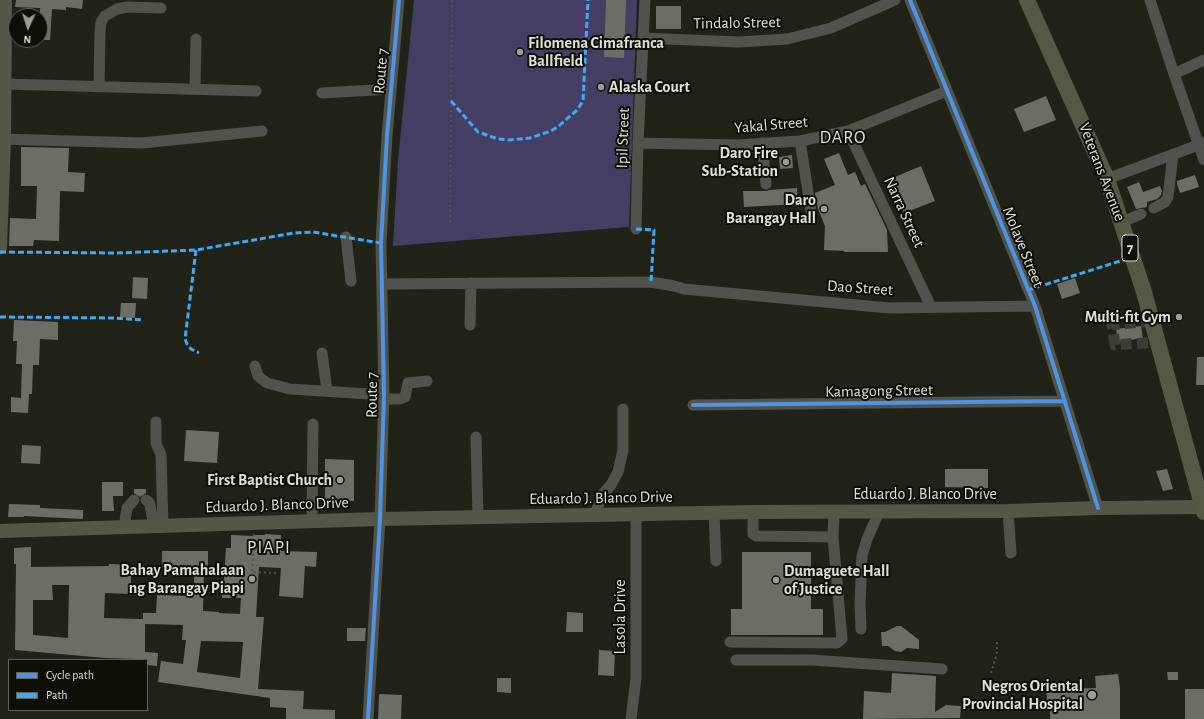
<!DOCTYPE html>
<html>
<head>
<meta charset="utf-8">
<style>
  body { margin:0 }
  #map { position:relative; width:1204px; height:719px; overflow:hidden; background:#202217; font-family:"Alegreya Sans",sans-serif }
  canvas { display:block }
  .legend { position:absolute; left:8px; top:659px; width:140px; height:52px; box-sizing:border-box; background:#0d0e06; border:1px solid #606258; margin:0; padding:5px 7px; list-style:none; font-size:12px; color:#dde0d4 }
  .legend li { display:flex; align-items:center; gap:8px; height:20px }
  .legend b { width:20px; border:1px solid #606258 }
  .north { position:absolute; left:8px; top:8px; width:40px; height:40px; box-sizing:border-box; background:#0d0e06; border:1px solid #606258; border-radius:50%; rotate:183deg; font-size:11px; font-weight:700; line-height:16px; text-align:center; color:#dde0d4 }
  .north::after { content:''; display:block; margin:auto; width:14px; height:18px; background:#9b9e92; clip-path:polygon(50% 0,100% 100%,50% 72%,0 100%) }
</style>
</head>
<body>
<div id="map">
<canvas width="1204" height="719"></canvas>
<ul class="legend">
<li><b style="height:5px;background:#4d94e3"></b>Cycle path</li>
<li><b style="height:5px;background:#3fa9f5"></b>Path</li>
</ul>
<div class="north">N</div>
</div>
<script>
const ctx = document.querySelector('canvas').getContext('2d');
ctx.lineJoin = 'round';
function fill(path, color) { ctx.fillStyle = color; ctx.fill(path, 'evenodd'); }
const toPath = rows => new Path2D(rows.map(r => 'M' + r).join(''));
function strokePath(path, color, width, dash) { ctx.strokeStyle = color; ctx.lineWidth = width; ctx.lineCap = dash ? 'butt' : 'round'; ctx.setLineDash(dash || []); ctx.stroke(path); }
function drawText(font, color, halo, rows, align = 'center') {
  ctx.font = font + ' "Alegreya Sans",sans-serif'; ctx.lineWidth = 4; ctx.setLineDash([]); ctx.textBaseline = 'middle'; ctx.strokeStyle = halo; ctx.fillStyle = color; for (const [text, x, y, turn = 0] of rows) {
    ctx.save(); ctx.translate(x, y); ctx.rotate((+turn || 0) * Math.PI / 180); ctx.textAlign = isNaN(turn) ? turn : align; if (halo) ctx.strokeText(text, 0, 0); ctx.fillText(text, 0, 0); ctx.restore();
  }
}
fill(toPath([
  [414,0,637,0,629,227,393,246,398,160]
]), '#433e62');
fill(toPath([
  [16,0,83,0,82,9,66,7,66,10,52,9,50,40,40,40,40,8,15,7],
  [606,0,626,0,624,58,604,57],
  [656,6,681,6,681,29,656,29],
  [1046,96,1056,120,1024,132,1014,109],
  [21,147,69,148,68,172,85,173,84,192,60,191,59,241,34,240,33,246,9,246,10,218,36,219,37,186,21,186],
  [839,153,848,175,855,172,861,186,865,184,887,230,888,252,844,252,844,251,824,250,825,226,818,209,815,193,835,185,824,159],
  [792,155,793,168,780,169,779,157],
  [921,166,935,201,904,213,890,179],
  [1195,175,1199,187,1180,193,1177,184,1177,181],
  [1139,182,1143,192,1160,186,1162,191,1161,195,1157,199,1147,202,1147,207,1136,209,1127,187],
  [797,188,798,204,744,207,743,191,766,191,770,190],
  [133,277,148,278,147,299,132,298],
  [1075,278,1080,293,1062,299,1057,284],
  [121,303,136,303,135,318,120,317],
  [14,320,58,322,58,340,40,339,39,365,33,365,32,394,29,394,28,413,11,412,11,397,21,398,22,364,16,364,17,341,13,341],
  [1141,326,1143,338,1118,342,1116,329],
  [1197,357,1204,357,1204,385,1196,385],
  [186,430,219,432,217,463,184,461],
  [22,445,41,446,40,464,21,463],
  [325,459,354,460,354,501,325,501],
  [945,469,988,469,988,488,945,487],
  [1167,469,1173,489,1163,491,1156,471],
  [102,482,123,482,123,496,113,496,114,511,102,511],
  [134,489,146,489,146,493,140,497,134,493],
  [9,504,40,505,40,508,83,510,83,519,24,516,24,517,8,517],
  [265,534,281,535,281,551,317,552,316,567,305,566,303,598,279,596,281,568,259,567,256,617,264,617,258,689,304,691,303,709,335,710,335,719,286,719,286,708,270,707,270,698,158,682,161,661,183,664,186,640,182,640,183,625,145,624,145,652,158,653,157,666,147,665,147,660,136,660,137,659,105,658,15,650,16,564,14,564,14,548,31,547,31,567,109,566,109,564,131,565,131,594,105,593,104,618,143,619,143,613,156,613,157,595,194,596,194,568,162,568,162,551,208,551,208,568,204,568,203,611,219,612,219,613,240,614,241,598,222,598,222,581,224,581,226,548,231,548,231,535,255,536,255,535,265,535],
  [52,585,69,585,68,638,33,635,33,600,53,600],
  [201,641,243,642,240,678,197,672],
  [742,552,811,552,811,609,823,609,823,635,731,635,731,609,742,609],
  [567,612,583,613,583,632,566,632],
  [897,626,901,626,919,640,919,649,907,648,901,652,895,651,888,646,882,646,881,632,885,632],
  [347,628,366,628,365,641,347,641],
  [599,650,615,651,614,676,598,675],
  [1167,672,1178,672,1178,680,1168,680],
  [892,673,936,676,935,712,946,705,961,706,960,718,863,719,864,691,891,693],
  [1118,674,1120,688,1120,719,1050,719,1050,701,1047,701,1046,682,1067,681,1067,689,1096,688,1095,676],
  [497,678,511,678,511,693,497,692],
  [1185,689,1204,689,1204,719,1185,719],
  [379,694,402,695,401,719,378,719]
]), '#6c6e65');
strokePath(toPath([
  [1152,321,1112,325,1115,345,1157,342]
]), '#3c3e33', 11, [11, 5.5]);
strokePath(toPath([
  [450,222,452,0],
  [254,534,252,572,278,573],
  [991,673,997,653,997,641]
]), '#52534c', 2, [2, 3]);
strokePath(toPath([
  [910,0,1035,306,1098,508],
  [1150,0,1174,74,1204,160],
  [643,38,739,42,787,39,831,28,895,0],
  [1174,74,1204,60],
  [5,84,256,91],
  [99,87,100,31,101,22,105,16,117,9,127,7,161,8],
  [195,89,196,39],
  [322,93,391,89],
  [848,131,931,307],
  [0,139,142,143,262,131],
  [800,141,811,211],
  [638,143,737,145,800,141,848,131,947,91],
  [762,143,766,184],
  [1107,179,1204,143],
  [1154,208,1165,202,1168,197,1173,154],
  [1122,222,1141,214],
  [636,229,638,143,645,0],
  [346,237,351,281],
  [383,284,651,282,674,286,684,289,889,308,1035,306],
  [470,325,471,283],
  [322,353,327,391],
  [255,366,258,376,267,383,290,389,384,395],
  [384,399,400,399,405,397,408,383,427,381],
  [693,405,1065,401],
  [156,422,156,443,161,455,163,525],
  [476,437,478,517],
  [146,500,149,502,150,505,154,526],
  [1008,511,1011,553],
  [714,513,716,561],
  [595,515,602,495,611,485,618,472,623,450,623,409],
  [312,521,313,424],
  [124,527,127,508,134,500],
  [833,537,834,512],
  [861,629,860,604,862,556,867,539,879,512],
  [730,642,837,643,842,639,833,537,756,536,753,534,753,512],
  [736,660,812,660,942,669],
  [368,719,380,519,384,395,381,243,387,136,399,0],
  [631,719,636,678,636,514]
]), '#51524b', 11);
strokePath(toPath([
  [0,247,4,139,5,0],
  [0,531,380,519,753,512,1008,511,1098,508,1204,507]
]), '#545647', 14);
strokePath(toPath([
  [1027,0,1107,179,1144,292,1204,512]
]), '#565846', 16);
strokePath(toPath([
  [451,101,478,132,498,139,509,140,530,138,551,131,560,125,577,110,583,101,588,0],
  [636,229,654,230,651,282],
  [196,250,185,339,187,344,191,349,199,353],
  [0,252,117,253,196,250,294,233,313,232,381,243],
  [1028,290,1133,257],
  [0,317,114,318,144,320]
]), '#3fa9f5', 3, [6, 3]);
strokePath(toPath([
  [910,0,1035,306,1098,508],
  [693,405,1065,401],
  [368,719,380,519,384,395,381,243,387,136,399,0]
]), '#4d94e3', 4);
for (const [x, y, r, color] of [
  [520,52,4,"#9b9e92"],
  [601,87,4,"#9b9e92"],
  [786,162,4,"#9b9e92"],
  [824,209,4,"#9b9e92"],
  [1179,317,4,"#9b9e92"],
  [340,480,4,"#9b9e92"],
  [252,579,4,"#9b9e92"],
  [776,580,4,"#9b9e92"],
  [1092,695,5,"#9b9e92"]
]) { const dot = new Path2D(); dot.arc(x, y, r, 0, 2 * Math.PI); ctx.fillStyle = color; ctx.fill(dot); strokePath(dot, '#0d0e06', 1.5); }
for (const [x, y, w] of [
  [1130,248,16]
]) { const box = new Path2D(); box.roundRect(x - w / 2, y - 13, w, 26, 3); ctx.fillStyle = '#0d0e06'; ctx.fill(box); strokePath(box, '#dde0d4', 1); }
drawText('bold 15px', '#dde0d4', null, [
  ["7",1130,248]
]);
drawText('16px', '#dde0d4', '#0d0e06', [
  ["Tindalo Street",737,23,-1],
  ["Route 7",381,71,-85],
  ["Yakal Street",771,125,-5],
  ["Ipil Street",623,138,-88],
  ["Veterans Avenue",1102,172,69],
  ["Narra Street",904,212,65],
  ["Molave Street",1023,247,68],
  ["Dao Street",860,288,4],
  ["Kamagong Street",879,391,-1],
  ["Route 7",372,395,-89],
  ["Eduardo J. Blanco Drive",925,494],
  ["Eduardo J. Blanco Drive",601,498,-1],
  ["Eduardo J. Blanco Drive",277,505,-2],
  ["Lasola Drive",620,617,-90]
]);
drawText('bold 16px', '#dde0d4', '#0d0e06', [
  ["Filomena Cimafranca",528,43,"left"],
  ["Ballfield",528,61,"left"],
  ["Alaska Court",609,87,"left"],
  ["Daro Fire",778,153],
  ["Sub-Station",778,171],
  ["Daro",816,200],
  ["Barangay Hall",816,218],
  ["Multi-fit Gym",1171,317],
  ["First Baptist Church",332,480],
  ["Bahay Pamahalaan",244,570],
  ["ng Barangay Piapi",244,588],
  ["Dumaguete Hall",784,571,"left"],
  ["of Justice",784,589,"left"],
  ["Negros Oriental",1083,686],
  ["Provincial Hospital",1083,704]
], 'right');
ctx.letterSpacing = '1px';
drawText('18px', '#dce1c9', '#0d0e06', [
  ["DARO",843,138],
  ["PIAPI",269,548]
]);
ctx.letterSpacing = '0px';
</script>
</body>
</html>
